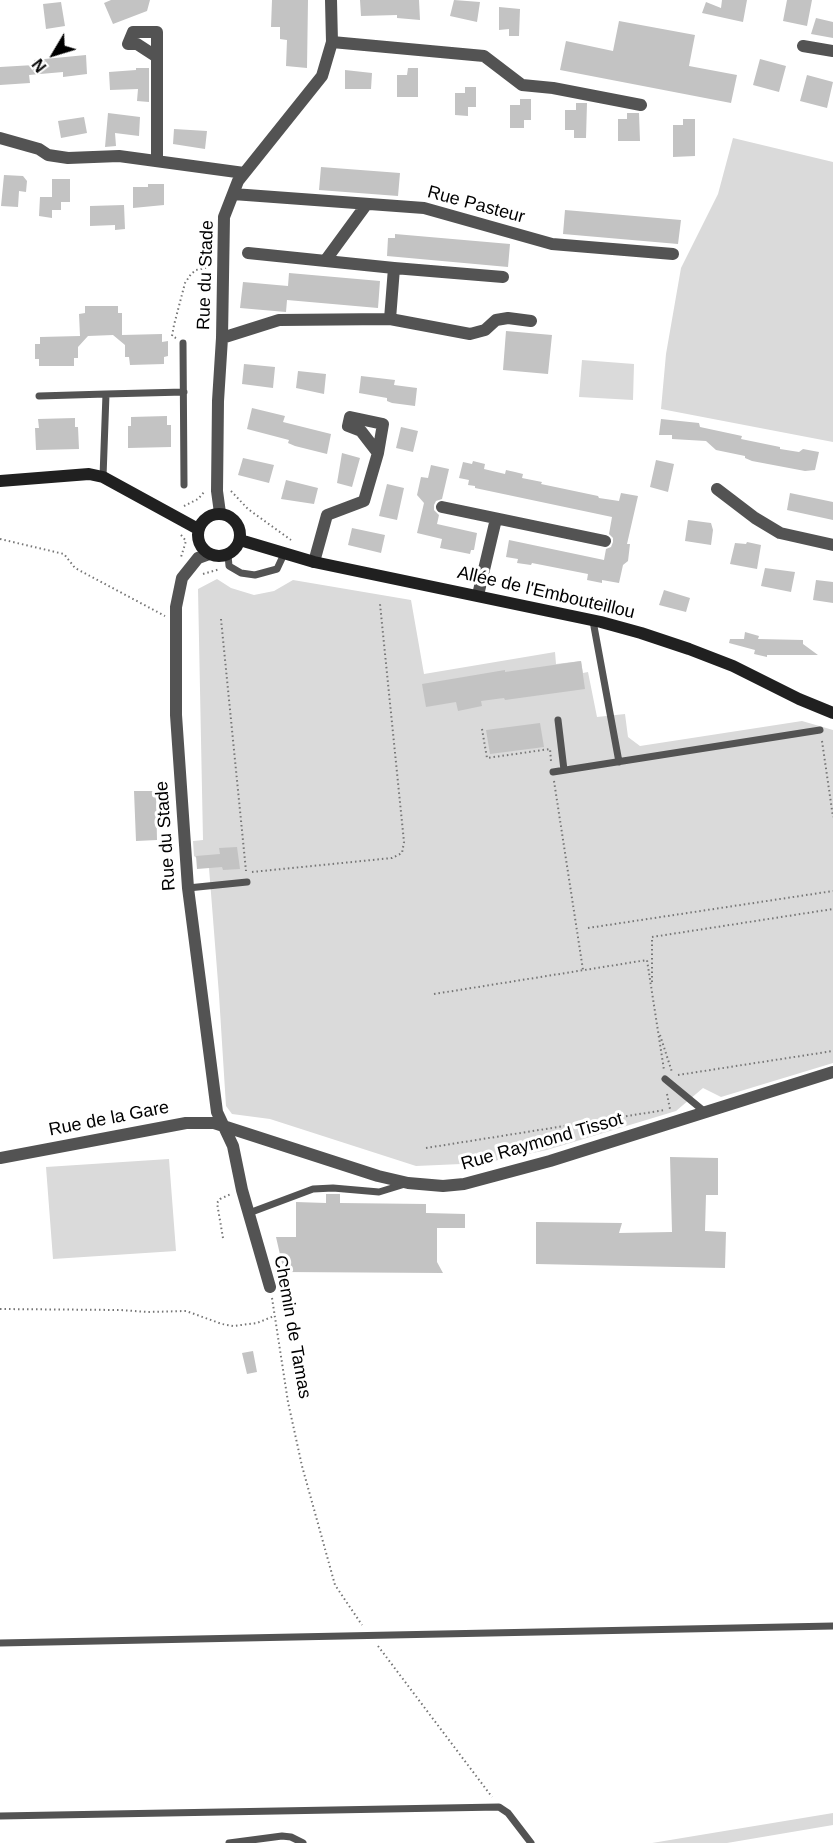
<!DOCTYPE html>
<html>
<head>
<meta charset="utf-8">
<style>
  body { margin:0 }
  #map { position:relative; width:833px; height:1843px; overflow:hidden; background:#fff; font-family:Helvetica,sans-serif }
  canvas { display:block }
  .north { position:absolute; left:24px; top:24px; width:60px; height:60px; -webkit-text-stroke:4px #fff; paint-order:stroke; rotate:232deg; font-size:16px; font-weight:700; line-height:24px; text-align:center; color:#000 }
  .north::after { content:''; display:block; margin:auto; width:21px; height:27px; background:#000; clip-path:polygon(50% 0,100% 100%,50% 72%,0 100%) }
</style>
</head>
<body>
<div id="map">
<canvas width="833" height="1843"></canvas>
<div class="north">N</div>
</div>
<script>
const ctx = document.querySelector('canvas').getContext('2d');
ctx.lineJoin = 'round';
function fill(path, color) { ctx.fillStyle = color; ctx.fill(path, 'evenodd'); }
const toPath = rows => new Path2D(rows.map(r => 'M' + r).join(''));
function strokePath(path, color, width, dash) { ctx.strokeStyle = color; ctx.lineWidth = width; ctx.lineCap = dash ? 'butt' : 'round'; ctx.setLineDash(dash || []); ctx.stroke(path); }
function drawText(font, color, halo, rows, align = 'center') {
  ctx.font = font + ' Helvetica,sans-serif'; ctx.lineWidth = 6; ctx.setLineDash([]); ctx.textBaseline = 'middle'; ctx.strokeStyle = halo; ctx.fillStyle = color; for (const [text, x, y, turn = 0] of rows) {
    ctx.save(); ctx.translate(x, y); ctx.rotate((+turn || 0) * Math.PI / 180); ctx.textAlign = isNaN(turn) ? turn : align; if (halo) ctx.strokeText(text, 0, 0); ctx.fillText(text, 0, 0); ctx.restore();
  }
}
fill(toPath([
  [733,138,833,162,833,442,661,409,666,354,681,268,718,194],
  [582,360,634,364,633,400,579,397],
  [217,579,231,588,254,595,274,591,293,580,411,600,424,674,555,652,556,664,581,661,583,673,588,672,597,717,625,714,628,737,640,746,802,721,833,730,833,1063,721,1097,703,1088,676,1111,547,1150,484,1163,416,1166,270,1119,232,1114,226,1106,219,995,209,868,194,856,193,841,203,840,198,589],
  [169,1159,176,1251,53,1259,46,1167],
  [833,1813,833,1825,727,1843,652,1843]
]), '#dadada');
fill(toPath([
  [111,0,150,0,147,11,113,24,104,3],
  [272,0,308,0,307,68,286,66,287,40,280,39,280,27,271,27],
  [360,0,419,0,420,20,397,18,397,15,361,16],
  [454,0,480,2,477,22,450,16],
  [722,0,747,0,743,22,702,13,706,2,721,8],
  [787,0,812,0,807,26,783,21],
  [61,2,65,26,46,29,43,4],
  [499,7,520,9,519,36,509,36,509,29,499,30],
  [816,18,833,22,833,38,811,34],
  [619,21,695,35,689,66,737,75,731,103,560,70,566,41,613,51],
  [86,55,87,74,63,77,63,72,29,75,30,83,0,85,0,67,34,65,34,60],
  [760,59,786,66,779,92,753,85],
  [136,68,149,68,149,102,137,101,138,89,110,90,109,72,136,70],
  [408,68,418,68,418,97,397,97,397,75,407,75],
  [345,70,372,73,371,89,345,89],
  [807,75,833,82,827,108,800,101],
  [465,87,476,87,476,107,468,107,468,116,455,115,455,93,465,93],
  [520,99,531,99,531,120,524,120,524,128,510,128,510,105,520,105],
  [576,103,587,103,586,138,574,138,574,130,565,130,565,110,576,110],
  [108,113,140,117,139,136,115,133,116,146,105,147],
  [627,113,639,113,640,141,618,141,618,119,627,119],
  [84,117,87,133,61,138,58,121],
  [683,119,695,119,695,156,673,157,673,125,683,125],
  [174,129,207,131,205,149,173,144],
  [321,167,400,173,398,196,319,190],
  [4,175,23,176,27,181,26,192,19,191,18,207,1,206],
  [52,179,70,179,70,202,61,202,61,210,52,210,52,218,39,216,40,197,52,197],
  [148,184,164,184,164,205,133,208,133,187,148,187],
  [124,205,125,229,115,230,115,225,90,226,90,206],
  [565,210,681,220,678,244,563,234],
  [395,234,510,244,508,267,387,256,388,238,395,238],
  [289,273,380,281,378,308,287,300,286,312,240,308,243,282,288,286],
  [85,306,118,306,118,313,122,313,122,335,162,334,162,342,168,341,168,356,164,357,164,364,130,365,129,357,125,357,125,345,113,335,88,336,78,347,78,358,74,358,74,366,39,366,39,359,35,359,35,344,40,344,40,337,80,336,79,314,85,313],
  [506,331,552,335,548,374,503,370],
  [244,364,275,367,273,388,242,384],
  [298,371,326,374,324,394,296,388],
  [361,376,395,380,394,385,417,388,415,406,392,403,387,401,387,398,359,393],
  [252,408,285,416,283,422,331,434,327,454,295,446,288,443,289,440,247,429],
  [167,416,167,425,171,425,171,447,128,448,128,426,131,426,131,417],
  [75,418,75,427,78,427,79,449,36,450,35,428,39,428,38,419],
  [661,419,699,423,700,427,742,436,741,439,780,447,780,449,799,452,803,449,819,452,815,470,805,471,752,461,745,458,745,456,716,450,706,441,672,439,672,435,659,435],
  [401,427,418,431,413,452,396,448],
  [342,453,360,458,352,487,337,483],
  [243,458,274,465,269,483,238,475],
  [656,460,674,464,668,492,650,487],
  [473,461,485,464,484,469,505,474,506,470,515,472,523,474,522,478,542,482,541,484,598,496,599,498,619,501,621,493,638,496,627,544,630,544,628,561,623,565,619,583,602,580,602,583,587,580,588,574,532,563,531,565,517,563,518,559,506,557,509,540,604,560,606,549,611,547,613,542,613,538,609,534,612,517,475,488,475,486,468,485,469,480,459,478,463,462,472,464],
  [431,465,449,469,442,499,436,501,434,505,434,510,439,515,437,524,477,533,474,550,471,550,470,554,440,548,442,539,417,533,424,503,417,495,421,477,428,478],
  [286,480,318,488,314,504,281,499],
  [387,484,404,488,397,520,379,516],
  [790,493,833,502,833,520,787,510],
  [688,520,711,523,713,530,711,545,685,541],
  [352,528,385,535,381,553,348,545],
  [747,542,761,545,757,569,730,564,735,543,746,544],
  [765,568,795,572,791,592,761,586],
  [816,580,833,582,833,603,813,600],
  [664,590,690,598,686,612,659,605],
  [745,632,759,636,758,639,803,640,803,644,818,655,767,655,767,657,754,654,755,650,729,643,730,639,744,639],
  [581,661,585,689,505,700,504,698,481,701,482,706,458,711,456,702,426,707,422,684,505,670,505,672],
  [540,723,544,747,490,754,486,730],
  [134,791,156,791,157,840,136,841],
  [237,847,240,869,223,870,222,867,197,869,196,856,220,854,219,848],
  [670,1157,718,1158,718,1195,706,1195,705,1231,726,1232,725,1268,536,1264,536,1222,622,1223,619,1233,672,1232],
  [326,1194,340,1194,340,1203,426,1204,426,1213,465,1214,465,1228,437,1228,437,1262,443,1273,284,1272,276,1237,296,1237,296,1202,326,1203],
  [253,1351,257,1372,247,1374,242,1353]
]), '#c3c3c3');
strokePath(toPath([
  [176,338,172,336,174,325,185,283,191,274,196,270,210,267],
  [231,491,248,509,291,540],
  [184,506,198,499,205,491],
  [181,535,186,541,181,557],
  [0,539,64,554,75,568,165,616],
  [203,574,220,569],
  [221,619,246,871],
  [482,729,487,758,550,749,551,761],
  [822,741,833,817],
  [554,781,583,970],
  [252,872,392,858,402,853,404,842,380,604],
  [588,928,833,891],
  [652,982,652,937,833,909],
  [434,994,647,960,664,1070],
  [660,1035,672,1072],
  [678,1075,833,1051],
  [667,1094,670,1109],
  [426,1148,665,1110],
  [223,1238,217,1203,220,1199,231,1194],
  [272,1298,288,1402,302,1466,335,1585,362,1625],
  [0,1309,120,1310,148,1312,186,1311,222,1324,233,1326,257,1323,274,1316],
  [378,1646,492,1797]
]), '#757575', 2, [1.5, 3]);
strokePath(toPath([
  [183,343,184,485],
  [39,396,106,394],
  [103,477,106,394,184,392],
  [228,555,229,566,241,573,255,575,277,569,284,554],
  [593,621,619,762],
  [558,720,564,770],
  [553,772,820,730],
  [188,888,247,882],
  [665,1079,705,1112],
  [249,1213,313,1189,333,1188,379,1192,405,1184],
  [0,1643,833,1626],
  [0,1816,499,1807,508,1813,531,1843],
  [229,1843,282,1836,291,1837,303,1843]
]), '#535353', 7);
strokePath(toPath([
  [332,42,484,56,522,85,553,88,641,105],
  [803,46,833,51],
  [0,138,39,149,48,155,68,158,119,156,244,173],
  [157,160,157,32,133,32,128,44,137,44,157,57],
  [233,194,424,208,552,244,673,254],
  [248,253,394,268,503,277],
  [325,261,366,205],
  [390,319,394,268],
  [222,338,279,320,390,319,470,334,485,330,496,320,508,318,531,321],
  [717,489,755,518,780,533,833,545],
  [442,507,605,541],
  [220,513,217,491,218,401,222,338,224,217,238,181,322,76,332,42,331,0],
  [209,554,198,558,182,578,176,607,176,715,188,888,217,1112,233,1146,242,1190,270,1287],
  [314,562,327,515,364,501,378,453,383,424,350,417,348,426,361,431,378,453],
  [478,595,496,519],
  [0,1158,186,1123,214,1123,378,1176,408,1183,443,1186,464,1184,550,1161,833,1072]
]), '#535353', 12);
strokePath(toPath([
  [0,481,89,474,103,477,198,529],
  '198 535a21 21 0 1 1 42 0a21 21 0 1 1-42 0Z',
  [240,540,314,562,601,622,641,633,689,649,733,666,799,699,833,713]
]), '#202020', 12);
drawText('18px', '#000', '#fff', [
  ["Rue Pasteur",476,205,15],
  ["Rue du Stade",206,275,-88],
  ["Allée de l'Embouteillou",546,593,13],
  ["Rue du Stade",166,836,-94],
  ["Rue de la Gare",109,1119,-11],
  ["Rue Raymond Tissot",542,1142,-16],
  ["Chemin de Tamas",292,1327,80]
]);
</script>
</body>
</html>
